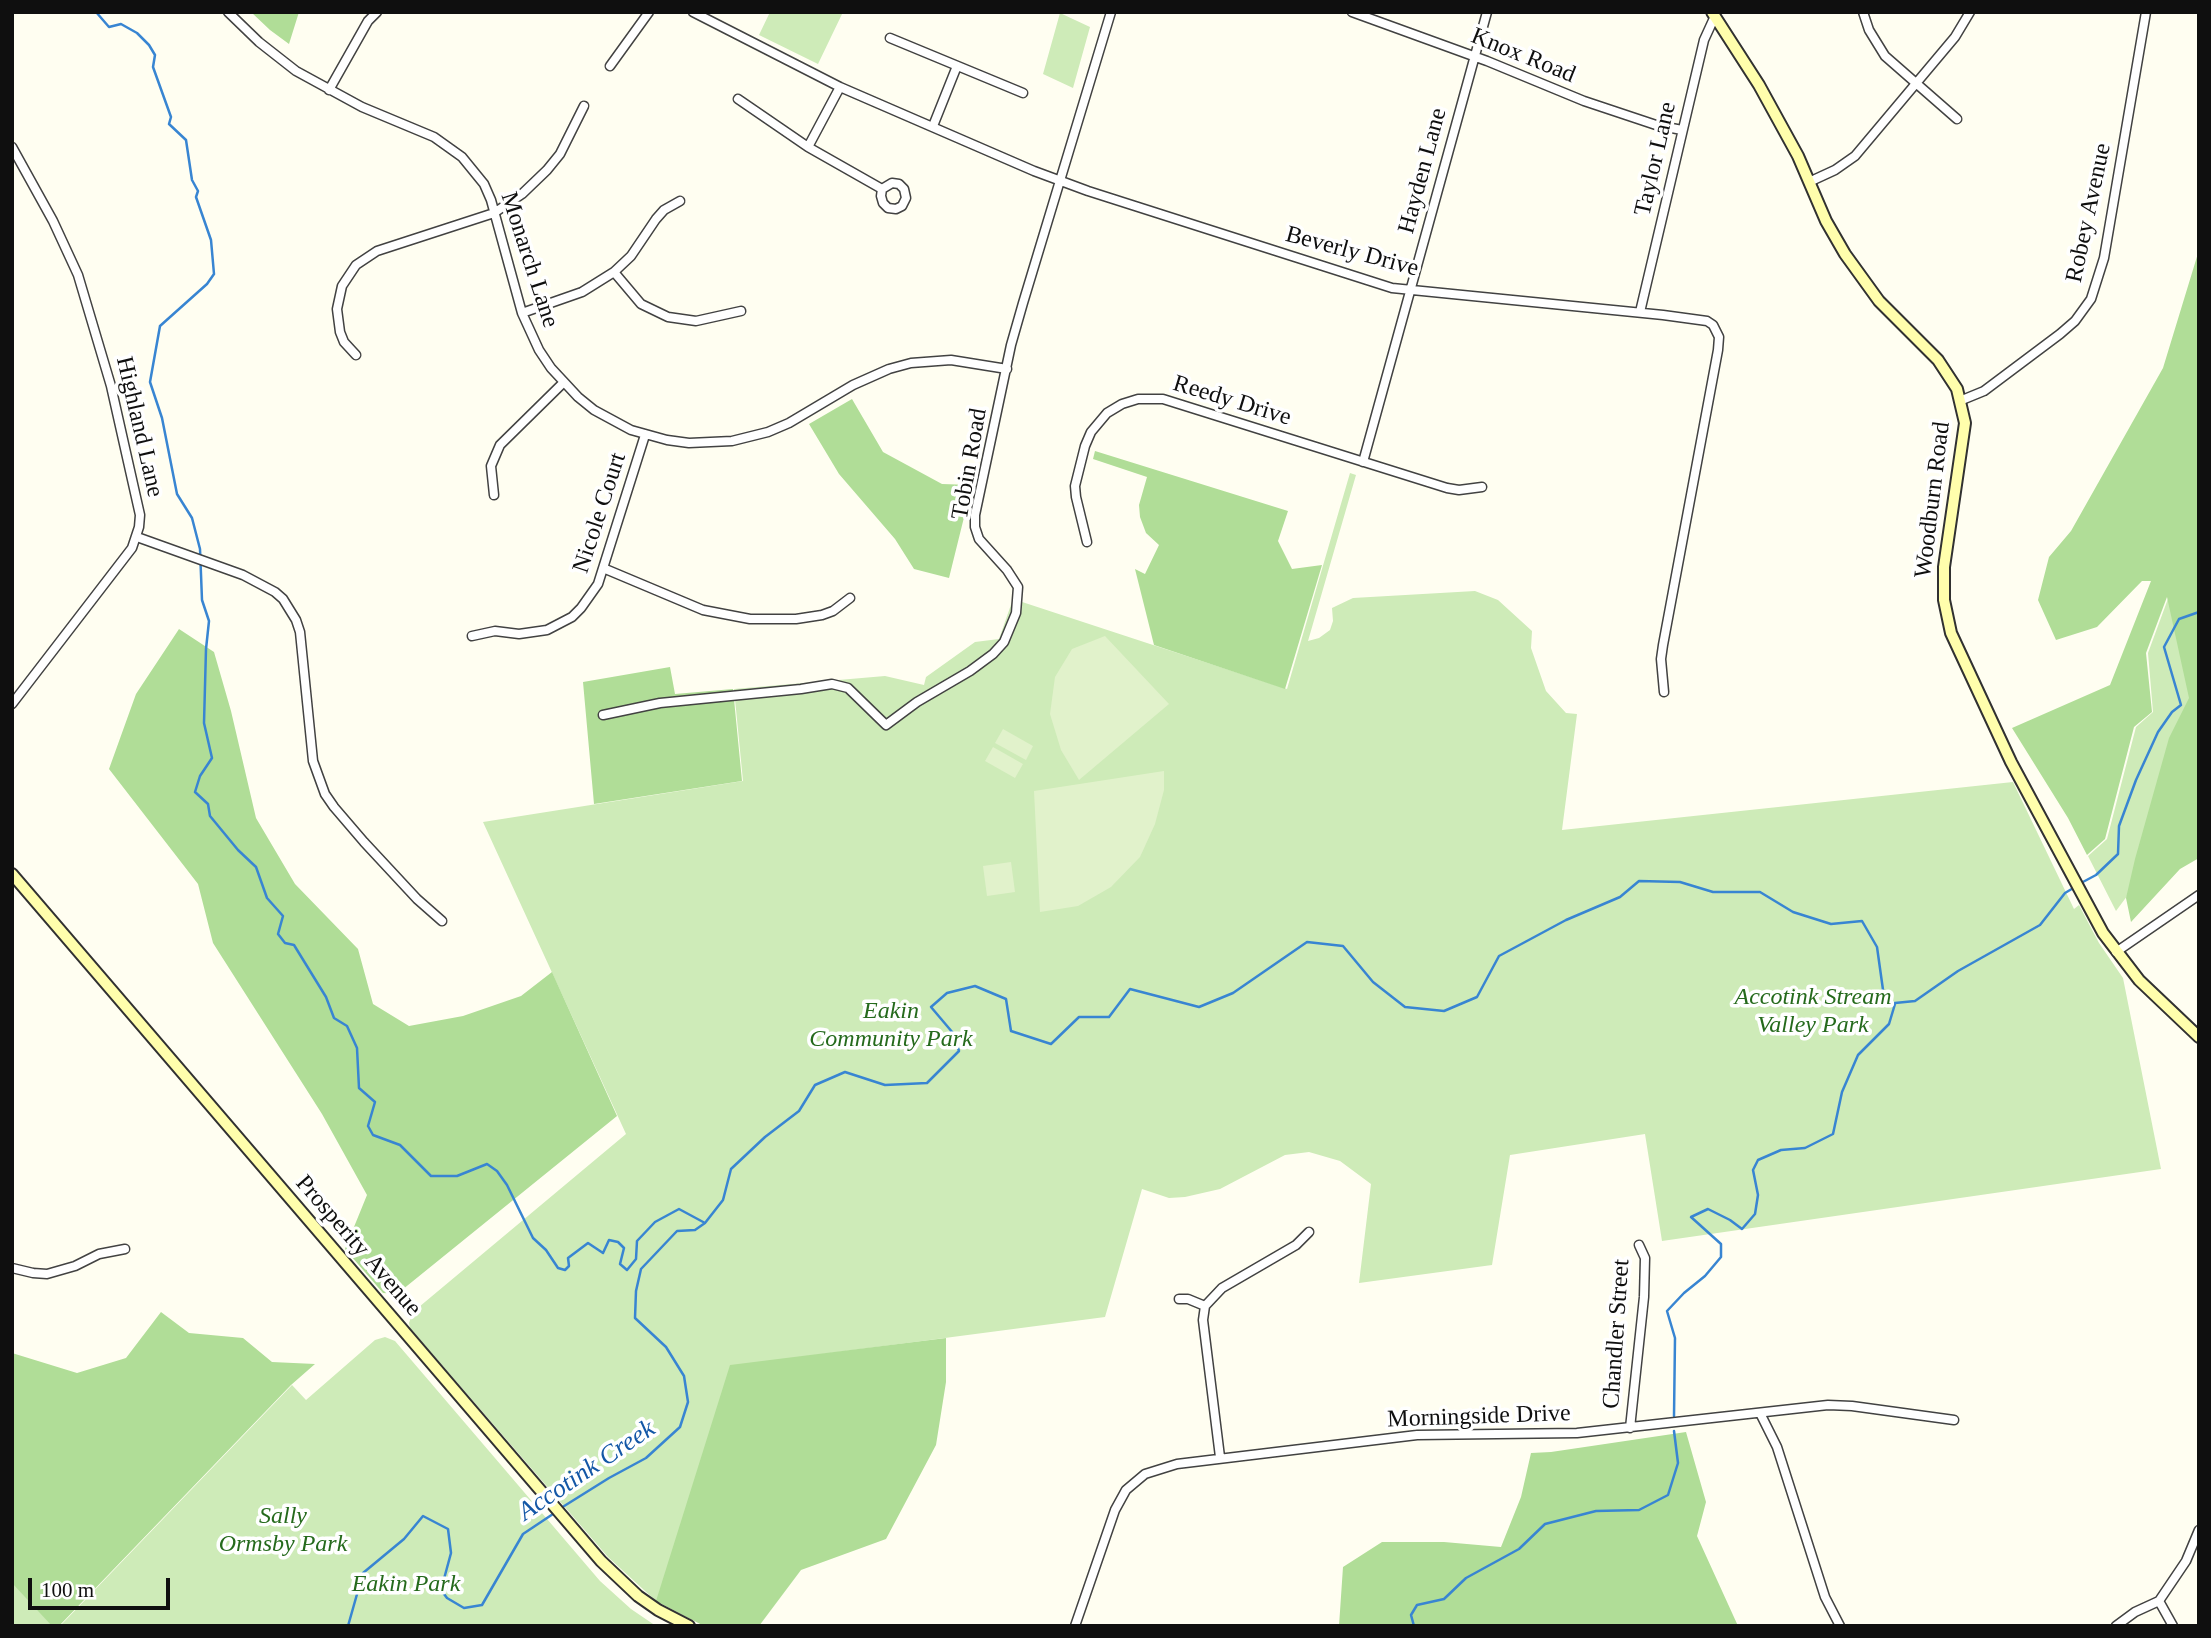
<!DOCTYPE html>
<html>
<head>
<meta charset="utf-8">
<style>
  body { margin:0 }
  #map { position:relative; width:2211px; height:1638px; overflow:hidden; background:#fffef1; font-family:Georgia,serif }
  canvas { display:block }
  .frame { position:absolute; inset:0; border:14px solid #0f0f0f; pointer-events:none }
  .scale { position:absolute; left:28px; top:1578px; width:142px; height:32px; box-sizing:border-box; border:4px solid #0f0f0f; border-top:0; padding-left:9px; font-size:21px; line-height:24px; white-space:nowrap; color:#0f0f0f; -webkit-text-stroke:5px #fff; paint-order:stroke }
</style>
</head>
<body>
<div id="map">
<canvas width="2211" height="1638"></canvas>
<div class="frame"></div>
<div class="scale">100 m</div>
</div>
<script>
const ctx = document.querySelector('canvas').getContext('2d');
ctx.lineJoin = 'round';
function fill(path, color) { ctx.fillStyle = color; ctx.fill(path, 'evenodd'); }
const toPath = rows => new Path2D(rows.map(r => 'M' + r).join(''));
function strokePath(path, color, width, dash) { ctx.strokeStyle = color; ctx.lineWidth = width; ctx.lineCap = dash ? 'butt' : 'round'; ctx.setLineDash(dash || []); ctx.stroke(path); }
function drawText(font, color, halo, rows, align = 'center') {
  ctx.font = font + ' Georgia,serif'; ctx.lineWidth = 7; ctx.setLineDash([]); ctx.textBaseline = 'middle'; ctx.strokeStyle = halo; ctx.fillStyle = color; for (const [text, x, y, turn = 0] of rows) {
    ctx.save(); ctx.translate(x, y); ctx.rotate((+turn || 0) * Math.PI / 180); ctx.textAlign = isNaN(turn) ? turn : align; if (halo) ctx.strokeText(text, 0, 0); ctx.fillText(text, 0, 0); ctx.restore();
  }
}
fill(toPath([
  [770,12,843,12,818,64,759,35],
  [1060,13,1090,27,1073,88,1043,74],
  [1350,473,1356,475,1308,641,1319,638,1330,630,1333,621,1332,608,1353,598,1475,591,1498,600,1532,631,1531,648,1546,691,1566,713,1577,714,1562,830,2013,782,2074,909,2079,905,2099,943,2123,978,2161,1169,1662,1241,1645,1134,1510,1155,1492,1265,1359,1283,1371,1184,1340,1161,1309,1152,1285,1155,1220,1189,1185,1197,1169,1198,1142,1189,1105,1317,731,1366,657,1602,608,1557,410,1328,409,1323,413,1312,626,1134,483,822,743,781,734,689,885,676,924,685,926,677,975,642,999,639,1013,599,1287,689],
  [2169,596,2199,740,2199,799,2116,911,2088,856,2107,839,2136,727,2153,712,2148,653],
  [385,1337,395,1341,600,1581,631,1609,656,1626,60,1626,292,1385,306,1400,375,1340],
  [12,1582,53,1626,12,1626]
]), '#ceebb8');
fill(toPath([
  [251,12,299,12,289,44,270,30],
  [2199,250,2199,858,2180,869,2131,922,2126,898,2135,859,2169,738,2189,698,2167,597,2146,653,2152,712,2134,727,2105,839,2087,855,2068,818,2012,728,2110,685,2151,581,2142,581,2097,627,2056,640,2038,600,2049,557,2071,531,2163,368],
  [852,399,883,452,942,484,972,485,949,578,914,569,895,539,839,474,809,424],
  [1095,451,1288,511,1278,541,1292,569,1322,565,1285,689,1154,645,1135,569,1145,574,1159,545,1146,533,1140,517,1139,505,1147,477,1093,459],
  [179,629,214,652,231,711,256,818,295,884,358,949,373,1004,409,1026,463,1016,521,996,552,972,617,1116,397,1294,383,1293,345,1249,367,1195,322,1114,213,943,198,884,109,769,136,694],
  [670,667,675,694,733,689,742,781,594,804,583,682],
  [161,1312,189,1333,243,1338,272,1362,315,1364,291,1385,59,1626,52,1626,12,1583,12,1353,77,1373,126,1358],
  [946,1338,946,1382,936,1445,886,1539,801,1570,759,1626,704,1626,656,1601,730,1365],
  [1686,1432,1706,1502,1697,1536,1738,1626,1339,1626,1343,1567,1382,1542,1444,1542,1501,1547,1521,1497,1531,1453,1551,1452]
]), '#b0dd97');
fill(toPath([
  [1105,636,1169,704,1079,780,1061,750,1050,714,1055,677,1072,649],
  [1003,729,1033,746,1026,760,995,743],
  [993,747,1023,764,1015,778,985,761],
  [1164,771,1164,790,1155,824,1140,857,1111,887,1078,906,1040,912,1034,791],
  [1011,862,1015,892,987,896,983,866]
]), '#e1f2cb');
strokePath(toPath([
  [96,12,109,27,121,24,137,33,149,45,155,55,153,67,171,117,169,124,186,140,192,180,198,191,196,197,211,240,214,274,207,284,160,326,150,382,162,418,177,494,192,518,200,549,202,600,209,621,206,649,204,723,212,758,200,776,195,792,208,804,210,816,238,850,256,867,267,898,283,916,278,934,285,943,294,945,326,997,334,1018,347,1026,357,1048,359,1088,375,1102,368,1126,373,1135,400,1145,431,1176,457,1176,487,1164,497,1171,507,1185,533,1238,546,1250,558,1268,565,1270,569,1266,568,1258,588,1243,603,1253,609,1240,618,1242,624,1248,620,1264,627,1270,636,1259,637,1241,655,1222,679,1209,705,1223],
  [2081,883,2096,875,2118,854,2119,826,2136,780,2158,732,2172,712,2181,705,2164,647,2179,619,2199,612],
  [1674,1416,1675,1338,1667,1311,1684,1293,1705,1276,1721,1257,1721,1244,1691,1217,1708,1209,1730,1220,1742,1229,1755,1214,1758,1195,1753,1170,1758,1160,1781,1150,1805,1148,1833,1134,1842,1092,1858,1055,1889,1024,1895,1004],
  [561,1508,609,1478,646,1458,680,1427,688,1402,684,1376,666,1347,635,1318,636,1291,641,1269,677,1231,695,1230,705,1223,723,1200,731,1169,765,1137,799,1111,815,1085,845,1072,885,1085,927,1083,959,1051,953,1033,931,1007,947,993,975,986,1006,999,1011,1031,1051,1044,1079,1017,1109,1017,1130,989,1199,1007,1233,993,1307,942,1343,946,1373,982,1405,1007,1444,1011,1477,997,1499,956,1566,920,1620,897,1639,881,1680,882,1713,892,1760,892,1793,912,1831,924,1862,921,1877,947,1885,1004,1915,1001,1958,971,2040,925,2065,893,2075,887],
  [348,1626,363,1573,404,1539,423,1516,448,1529,451,1553,441,1590,447,1598,464,1608,482,1605,523,1534,556,1512],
  [1414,1626,1411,1615,1417,1605,1444,1599,1466,1578,1519,1549,1545,1524,1596,1511,1639,1510,1668,1495,1678,1463,1674,1431]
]), '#3885d2', 2.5);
const street = toPath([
  [228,12,259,42,296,71,362,107,434,137,462,157,484,184,491,200,522,313,539,350,551,368,578,397,594,410,631,430,667,440,689,443,732,441,768,432,789,423,853,385,889,369,911,363,951,360,1007,369],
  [693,12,840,87,1034,171,1088,191,1392,288,1663,315,1707,321,1713,325,1719,337,1718,350,1663,645,1661,659,1664,692],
  [1352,12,1487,61,1584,101,1656,125,1682,130],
  [1863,12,1869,30,1885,56,1957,119],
  [890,38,1023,93],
  [610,66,649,12],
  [329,90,368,21,377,12],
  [738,99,808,147,882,189,881,196,883,203,888,208,896,209,902,206,906,198,904,189,899,184,892,183,882,189],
  [933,126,957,66],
  [12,147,53,221,78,275,111,386,140,515,139,527,132,548,12,704],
  [808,147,840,87],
  [1809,182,1835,170,1855,156,1955,37,1970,12],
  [614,272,641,304,668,317,696,321,741,311],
  [1640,312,1704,40,1715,16],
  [522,313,582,292,614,272,631,256,656,219,664,210,680,201],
  [356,355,344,342,340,332,337,309,342,286,356,265,377,251,494,213,522,194,547,170,560,154,584,106],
  [1962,400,1984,391,2060,334,2075,321,2091,299,2104,258,2146,12],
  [1363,462,1487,12],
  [494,495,491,466,500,445,563,383],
  [137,537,243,575,275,592,283,599,296,620,300,632,313,761,325,794,334,807,364,842,417,899,442,921],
  [1087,542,1076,497,1075,486,1085,446,1091,432,1107,413,1122,404,1138,399,1163,399,1447,488,1459,490,1482,487],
  [603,568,703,610,750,619,796,619,822,615,833,611,850,598],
  [472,636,495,631,519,634,547,630,572,617,581,608,598,584,645,435],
  [603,715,660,703,801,689,832,684,848,688,886,725,917,702,970,671,993,654,1004,642,1016,613,1018,587,1007,570,979,539,975,527,975,515,1011,345,1023,303,1111,12],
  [2116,952,2199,895],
  [12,1268,33,1273,47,1274,75,1266,99,1254,125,1249],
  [1179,1299,1188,1299,1205,1306],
  [1760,1413,1777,1447,1825,1597,1840,1626],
  [1630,1428,1644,1297,1645,1258,1639,1245],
  [1220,1457,1203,1320,1205,1306,1222,1288,1296,1245,1309,1232],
  [2159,1601,2173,1626],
  [1075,1626,1115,1510,1126,1490,1145,1474,1177,1464,1417,1435,1577,1433,1828,1405,1852,1406,1954,1420],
  [2116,1626,2135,1612,2159,1601,2186,1561,2199,1530]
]);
const secondary = toPath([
  [1712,12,1759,85,1798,156,1826,221,1845,254,1879,301,1938,360,1957,389,1965,423,1944,567,1944,600,1951,633,2011,762,2103,933,2139,980,2199,1037],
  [12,874,601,1561,638,1596,658,1610,689,1626]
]);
strokePath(street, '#424242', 11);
strokePath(secondary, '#313131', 14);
strokePath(street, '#fff', 8);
strokePath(secondary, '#fffeac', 10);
drawText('24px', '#0f0f0f', '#fff', [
  ["Knox Road",1523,56,22],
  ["Taylor Lane",1656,159,-77],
  ["Hayden Lane",1423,171,-75],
  ["Robey Avenue",2089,213,-78],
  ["Beverly Drive",1352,252,15],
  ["Monarch Lane",529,260,72],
  ["Reedy Drive",1232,401,17],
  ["Highland Lane",139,427,77],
  ["Tobin Road",970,464,-80],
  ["Woodburn Road",1933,500,-83],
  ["Nicole Court",600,513,-72],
  ["Prosperity Avenue",358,1246,49],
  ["Chandler Street",1617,1334,-86],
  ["Morningside Drive",1479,1417,-2]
]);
drawText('italic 24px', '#256a1c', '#fff', [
  ["Accotink Stream",1813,998],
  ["Valley Park",1813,1026],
  ["Eakin",891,1012],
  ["Community Park",891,1040],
  ["Sally",283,1517],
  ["Ormsby Park",283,1545],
  ["Eakin Park",406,1585]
]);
drawText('italic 26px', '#1357a6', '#fff', [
  ["Accotink Creek",587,1471,-34]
]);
</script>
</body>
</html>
